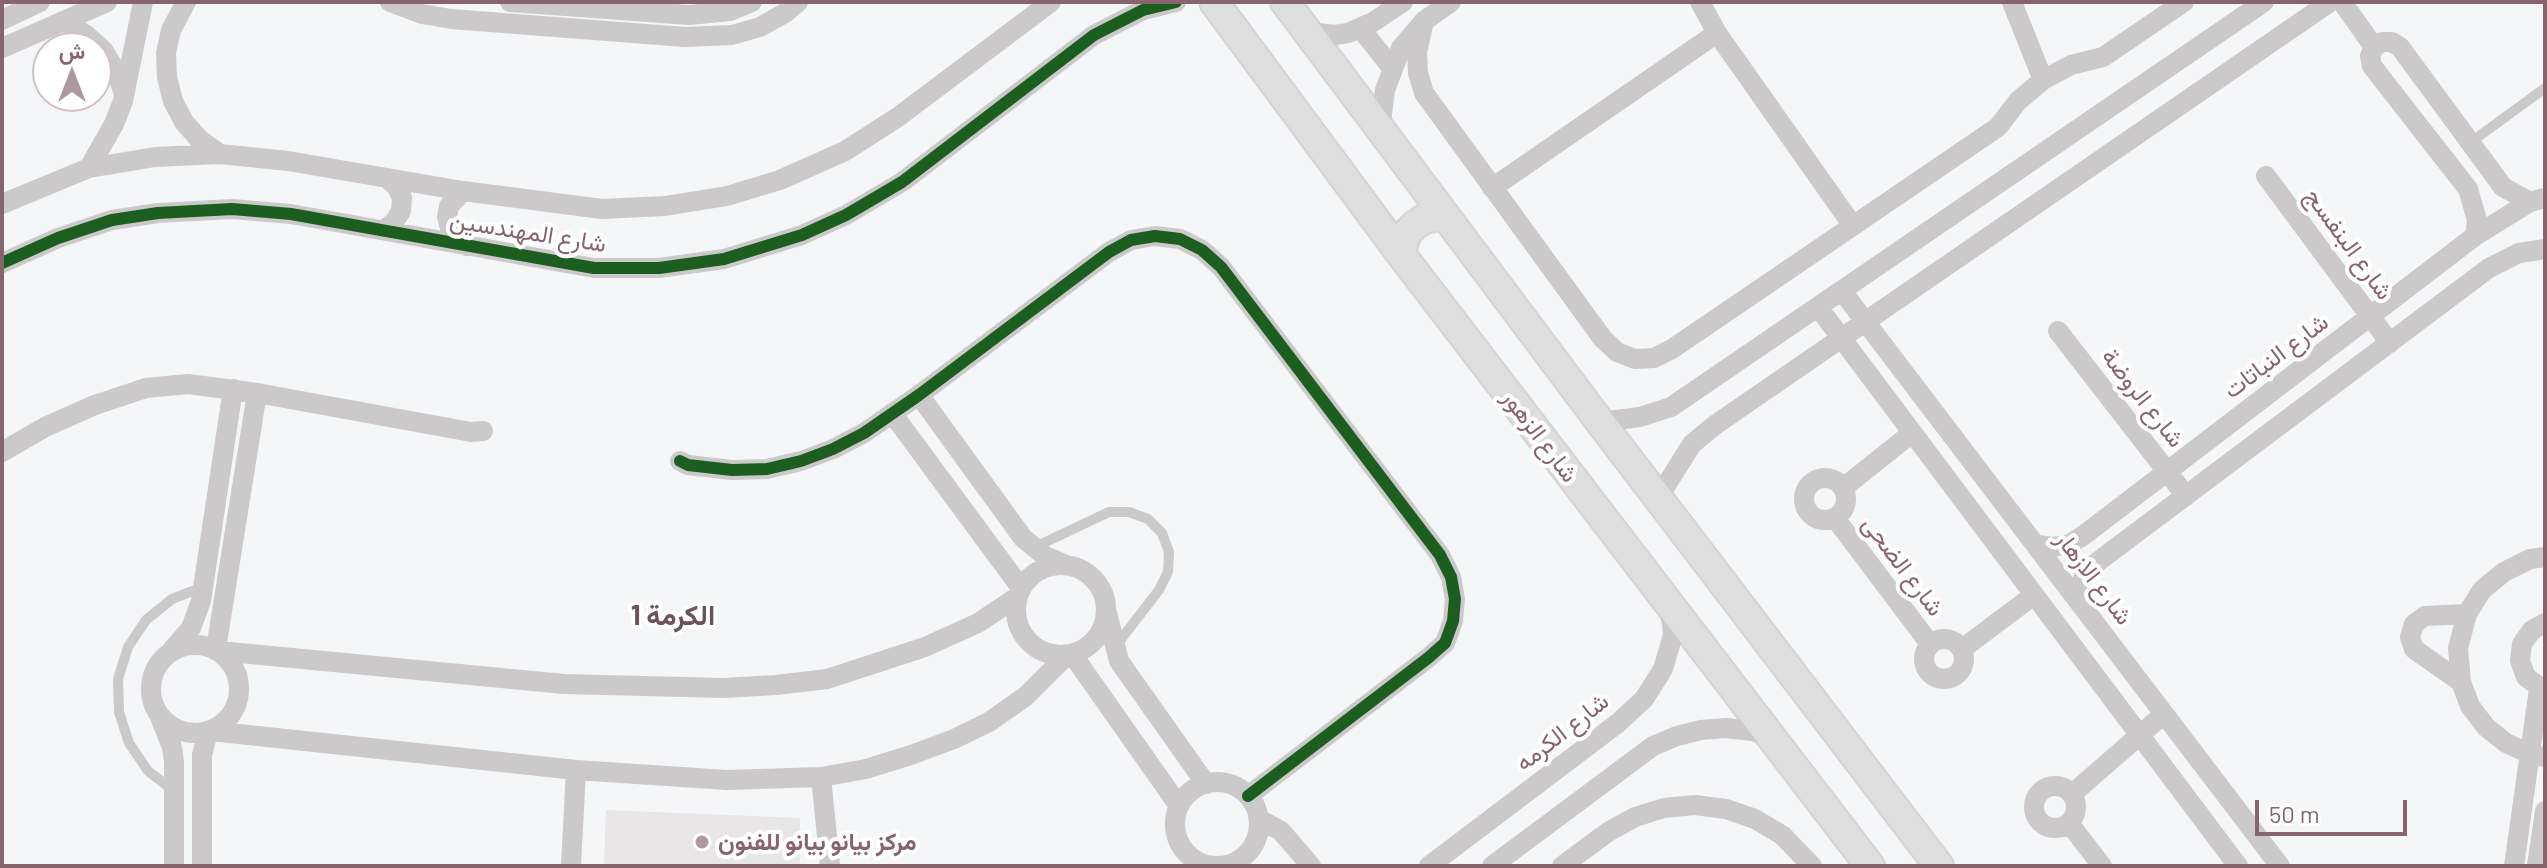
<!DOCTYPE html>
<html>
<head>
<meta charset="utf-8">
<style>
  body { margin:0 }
  #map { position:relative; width:2547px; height:868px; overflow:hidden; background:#f5f6f7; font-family:Barlow,Vazirmatn,sans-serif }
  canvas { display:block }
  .frame { position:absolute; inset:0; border:4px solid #87656f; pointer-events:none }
  .north { position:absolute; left:32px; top:32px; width:80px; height:80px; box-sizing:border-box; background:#fff; border:2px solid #cfc1c5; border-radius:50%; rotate:0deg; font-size:22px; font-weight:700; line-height:32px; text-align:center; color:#87656f }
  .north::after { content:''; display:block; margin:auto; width:28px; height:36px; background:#ae989f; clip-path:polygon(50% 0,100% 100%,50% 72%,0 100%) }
  .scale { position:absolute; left:2255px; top:800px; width:152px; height:36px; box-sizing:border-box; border:4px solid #87656f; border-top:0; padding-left:10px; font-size:24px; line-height:28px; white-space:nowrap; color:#87656f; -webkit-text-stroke:6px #fff; paint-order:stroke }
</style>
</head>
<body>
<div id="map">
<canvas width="2547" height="868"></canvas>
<div class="frame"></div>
<div class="north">ش</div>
<div class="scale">50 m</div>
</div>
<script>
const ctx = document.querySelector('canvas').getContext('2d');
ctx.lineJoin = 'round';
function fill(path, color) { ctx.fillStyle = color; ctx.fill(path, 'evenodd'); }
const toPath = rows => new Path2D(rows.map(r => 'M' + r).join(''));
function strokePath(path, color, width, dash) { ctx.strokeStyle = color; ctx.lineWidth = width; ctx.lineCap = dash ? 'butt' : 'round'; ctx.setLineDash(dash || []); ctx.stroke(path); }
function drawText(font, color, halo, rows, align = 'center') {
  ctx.font = font + ' Barlow,Vazirmatn,sans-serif'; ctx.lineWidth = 8; ctx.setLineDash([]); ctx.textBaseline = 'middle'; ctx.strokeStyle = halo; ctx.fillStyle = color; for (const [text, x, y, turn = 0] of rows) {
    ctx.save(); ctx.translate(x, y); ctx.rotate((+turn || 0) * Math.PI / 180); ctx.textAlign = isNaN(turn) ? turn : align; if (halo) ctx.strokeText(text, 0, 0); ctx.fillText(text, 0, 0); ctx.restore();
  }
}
fill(toPath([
  [606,810,800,818,800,866,604,866]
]), '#e8e6e7');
const secondary = toPath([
  [1214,2,1400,253,1870,866],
  [1285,2,1600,422,1939,866],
  [1400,253,1407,233,1415,225,1424,219,1445,215]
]);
strokePath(secondary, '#d5d3d4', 32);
strokePath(toPath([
  [2471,142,2545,88],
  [1033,548,1109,512,1129,512,1148,519,1162,533,1169,552,1168,572,1159,590,1115,647],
  [174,791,148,771,129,743,119,712,118,679,128,647,146,620,172,599,203,587]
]), '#cbc9ca', 10);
strokePath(toPath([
  [186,2,171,30,166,53,167,77,173,101,184,122,200,140,220,154],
  [390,2,422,14,451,19,685,37,732,35,760,27,785,13,798,2],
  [510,2,689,15,730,11,752,2],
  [1700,2,1717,33,1853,226],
  [2012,2,2043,80],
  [2342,2,2374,47],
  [2,20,40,2],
  [63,21,85,34,103,50,116,71,124,94],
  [1424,21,1417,52,1418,73,1424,93,1603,339,1617,352,1635,359,1654,358,1672,349,1998,127,2018,101,2043,80,2071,65,2103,57,2184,2],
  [1361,29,1392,68],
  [1308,32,1335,35,1348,33,1373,22,1403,2],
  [2,48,107,2],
  [1380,130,1385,90,1401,48,1424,21,1451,2],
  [89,168,114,124,123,101,143,2],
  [2266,176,2390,343],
  [1492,188,1717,33],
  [463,191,449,206,447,217,450,228,466,246],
  [2,204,89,168,155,157,220,154,288,161,463,191,602,209,665,206,727,196,780,180,845,151,898,117,1051,2],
  [384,230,394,222,401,211,402,198,397,187,387,178],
  [2475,236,2477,220,2468,189,2372,66,2370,56,2374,47,2382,42,2392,42,2400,47,2503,187,2530,202],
  [2,263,58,238,112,220,158,213,232,209,291,214,594,268,659,268,724,259,802,235,846,215,902,182,1094,35,1143,10,1176,2],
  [1842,291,2280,866],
  [1818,307,2238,866],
  [2058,331,2186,496],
  [919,395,1023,538,1045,556,1064,564],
  [892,413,1021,588],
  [1600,422,1640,417,1671,407,2264,2],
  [2,452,45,427,95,405,146,388,188,384,257,393,471,432,483,431],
  [680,461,688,465,732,470,767,469,801,461,833,449,864,433,919,395,1109,252,1131,240,1155,236,1180,239,1202,250,1221,267,1440,555,1451,577,1455,599,1453,621,1445,643,1428,658,1248,796],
  '1804 499a21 21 0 1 1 42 0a21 21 0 1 1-42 0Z',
  [1843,488,1912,433],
  [1658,498,1692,444,1715,425,2330,2],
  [1835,518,1930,644],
  [2037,545,2053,547,2070,544,2084,535,2475,236,2530,202,2545,198],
  [2545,557,2530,559,2504,572,2482,590,2467,614,2458,648,2461,682,2470,706,2486,727,2506,743,2530,754,2545,757],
  '1016 610a45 45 0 1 1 90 0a45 45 0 1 1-90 0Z',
  [2080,603,2080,586,2087,571,2100,560,2489,268,2519,253,2545,249],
  [1107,613,1119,661,1206,784],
  [2545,623,2532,630,2522,644,2520,661,2526,677,2545,691],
  '1924 659a20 20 0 1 1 40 0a20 20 0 1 1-40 0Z',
  '151 689a44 44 0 1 1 88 0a44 44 0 1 1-88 0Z',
  [216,649,257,393],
  [1962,649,2034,595],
  [172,650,191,628,201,601,233,389],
  [219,651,564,684,723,688,776,685,827,679,925,647,978,623,1017,597],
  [1072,654,1179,806],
  [2461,682,2414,649,2410,637,2414,624,2425,616,2467,614],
  [160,717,172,747,174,762,174,866],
  [211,731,576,770,727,780,821,777,866,769,911,755,954,739,989,722,1026,696,1067,655],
  [821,777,830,866],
  '1175 824a42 42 0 1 1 84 0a42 42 0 1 1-84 0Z',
  '2034 807a21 21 0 1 1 42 0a21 21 0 1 1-42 0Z',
  [2072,794,2164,714],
  [1259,819,1281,831,1311,866],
  [2069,823,2102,866],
  [202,866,202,755,208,732],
  [571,866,576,770],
  [1429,866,1618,723,1644,699,1663,669,1673,635,1670,605],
  [1492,866,1653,746,1677,736,1701,730,1726,728,1752,731,1772,737],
  [1562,866,1608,832,1635,817,1664,808,1695,805,1726,809,1755,819,1782,835,1812,866],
  [2514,866,2539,689],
  [2537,866,2545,811]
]), '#cbc9ca', 20);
strokePath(secondary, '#dfdede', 28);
strokePath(toPath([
  [2,263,58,238,112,220,158,213,232,209,291,214,594,268,659,268,724,259,802,235,846,215,902,182,1094,35,1143,10,1176,2],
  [680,461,688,465,732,470,767,469,801,461,833,449,864,433,919,395,1109,252,1131,240,1155,236,1180,239,1202,250,1221,267,1440,555,1451,577,1455,599,1453,621,1445,643,1428,658,1248,796]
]), '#1b5e20', 12);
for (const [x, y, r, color] of [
  [702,842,8,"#ae989f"]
]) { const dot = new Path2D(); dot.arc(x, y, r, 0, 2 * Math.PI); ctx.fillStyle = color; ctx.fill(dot); strokePath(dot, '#fff', 3); }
drawText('24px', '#87656f', '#fff', [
  ["شارع المهندسين",528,232,9],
  ["شارع البنفسج",2349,244,54],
  ["شارع النباتات",2276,356,-37],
  ["شارع الروضة",2143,398,52],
  ["شارع الزهور",1540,436,53],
  ["شارع الضحى",1903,566,53],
  ["شارع الازهار",2094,578,53],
  ["شارع الكرمه",1562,732,-38]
]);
drawText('bold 24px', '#87656f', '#fff', [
  ["مركز بيانو بيانو للفنون",718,842]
], 'left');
drawText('bold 28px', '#6c535b', '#fff', [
  ["الكرمة 1",673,616]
]);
</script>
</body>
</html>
